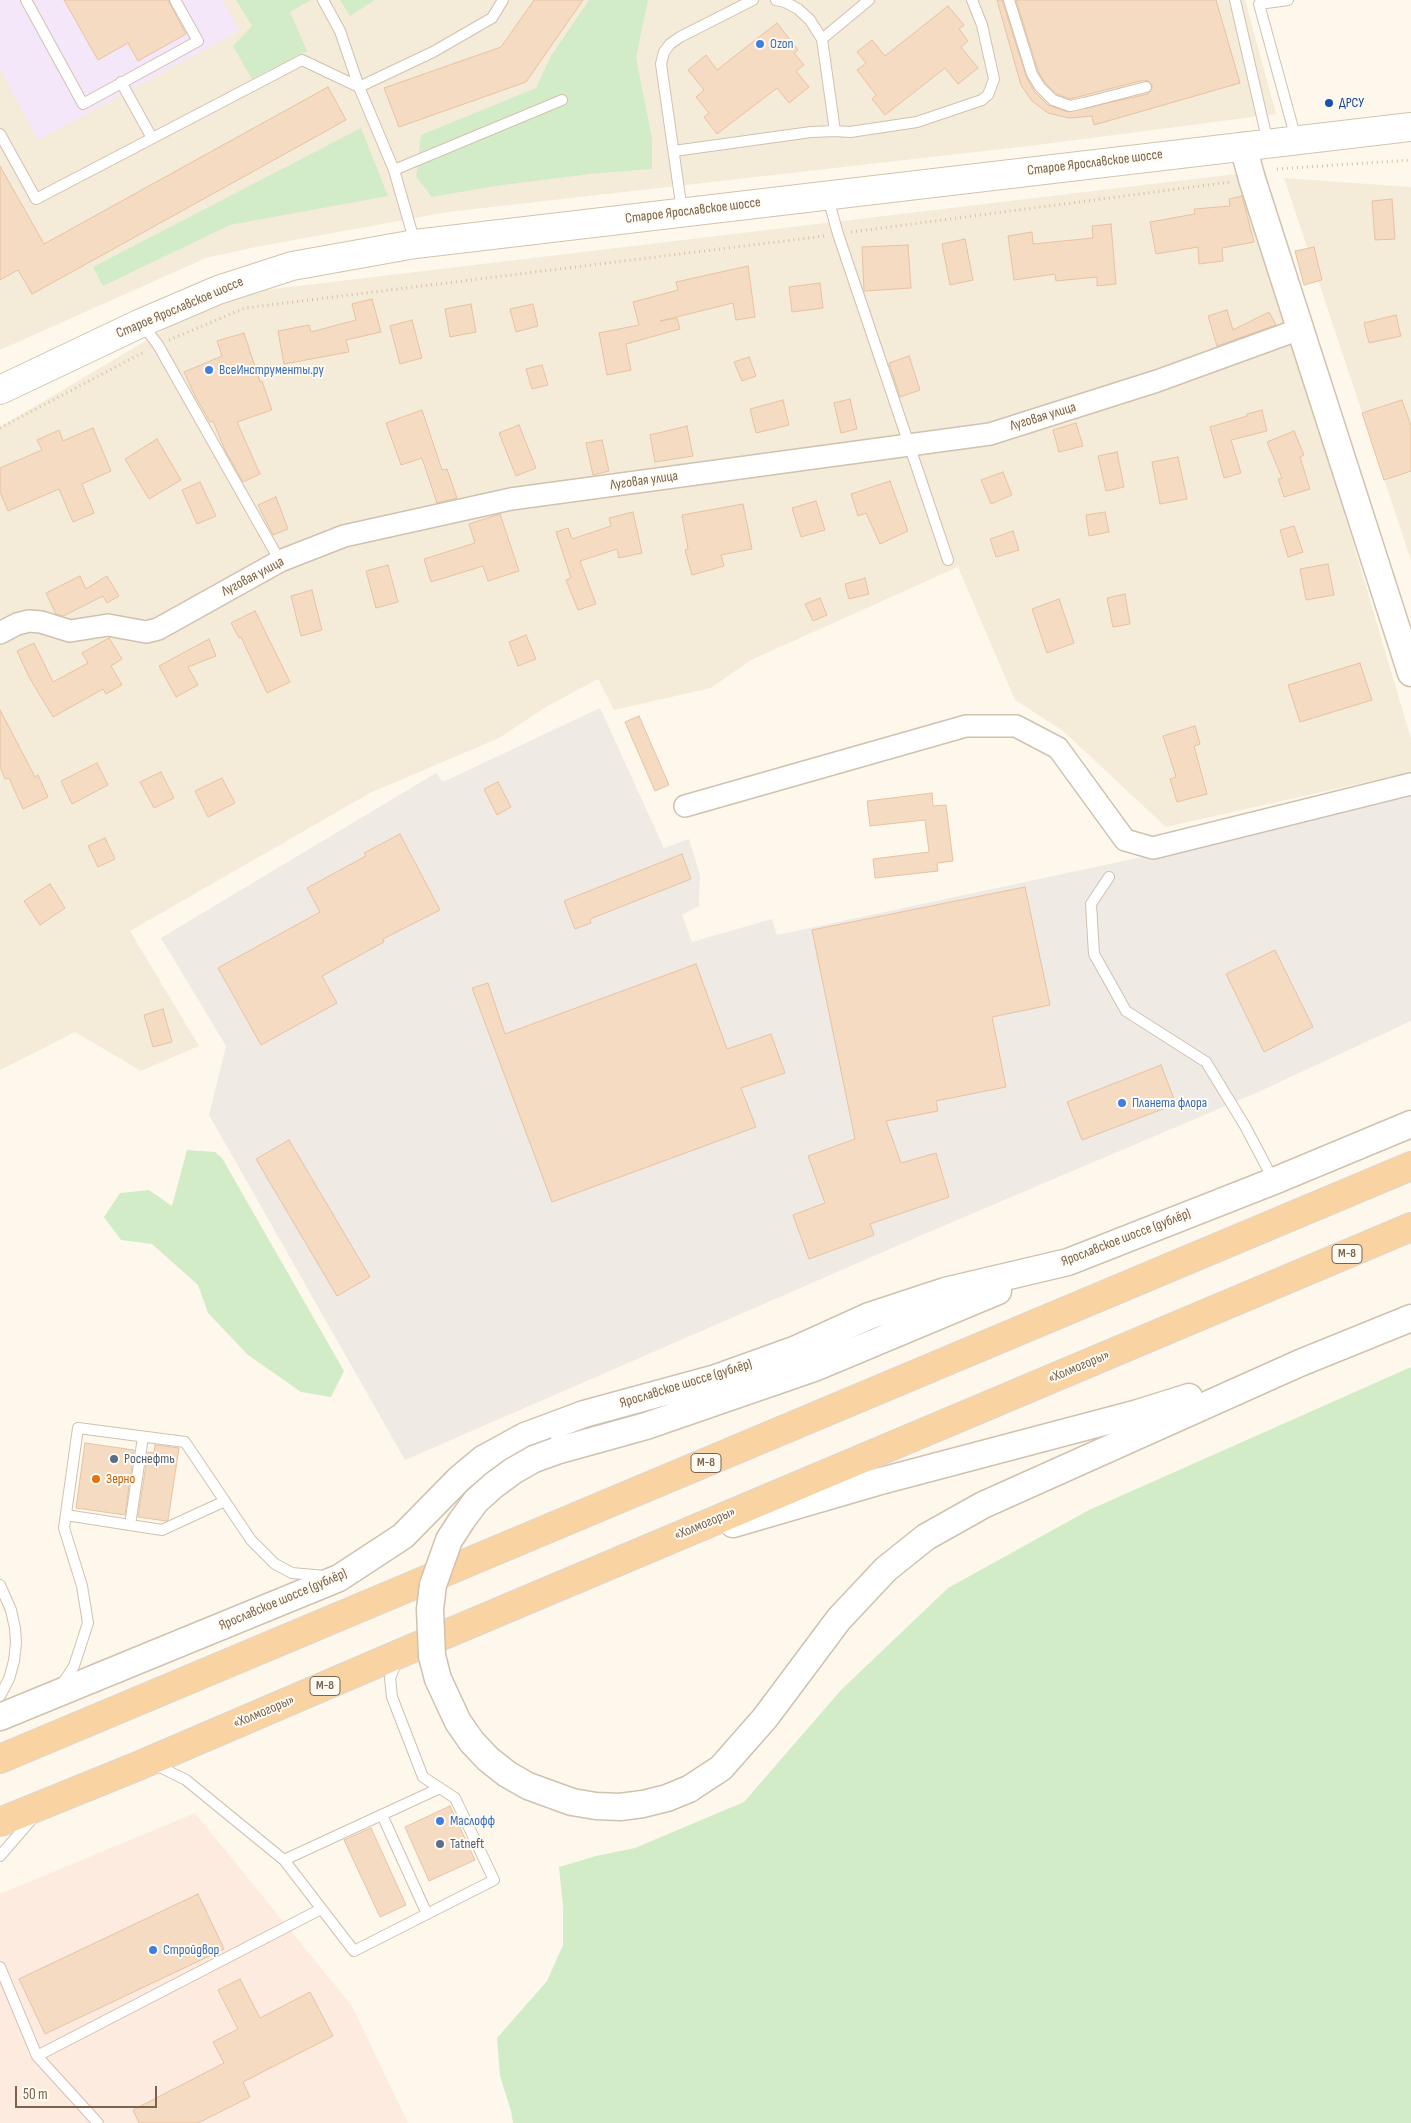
<!DOCTYPE html>
<html>
<head>
<meta charset="utf-8">
<style>
  body { margin:0 }
  #map { position:relative; width:1411px; height:2123px; overflow:hidden; background:#fdf8eb; font-family:"Sofia Sans Condensed",sans-serif }
  canvas { display:block }
  .scale { position:absolute; left:15px; top:2086px; width:142px; height:22px; box-sizing:border-box; border:2px solid #7a624c; border-top:0; padding-left:6px; font-size:15px; line-height:18px; white-space:nowrap; color:#7a624c; -webkit-text-stroke:4px #fffbf3; paint-order:stroke }
</style>
</head>
<body>
<div id="map">
<canvas width="1411" height="2123"></canvas>
<div class="scale">50 m</div>
</div>
<script>
const ctx = document.querySelector('canvas').getContext('2d');
ctx.lineJoin = 'round';
function fill(path, color) { ctx.fillStyle = color; ctx.fill(path, 'evenodd'); }
const toPath = rows => new Path2D(rows.map(r => 'M' + r).join(''));
function strokePath(path, color, width, dash) { ctx.strokeStyle = color; ctx.lineWidth = width; ctx.lineCap = dash ? 'butt' : 'round'; ctx.setLineDash(dash || []); ctx.stroke(path); }
function drawText(font, color, halo, rows, align = 'center') {
  ctx.font = font + ' "Sofia Sans Condensed",sans-serif'; ctx.lineWidth = 4; ctx.setLineDash([]); ctx.textBaseline = 'middle'; ctx.strokeStyle = halo; ctx.fillStyle = color; for (const [text, x, y, turn = 0] of rows) {
    ctx.save(); ctx.translate(x, y); ctx.rotate((+turn || 0) * Math.PI / 180); ctx.textAlign = isNaN(turn) ? turn : align; if (halo) ctx.strokeText(text, 0, 0); ctx.fillText(text, 0, 0); ctx.restore();
  }
}
fill(toPath([
  [0,0,1245,0,1276,114,1037,145,448,212,256,247,206,258,0,350],
  [1244,173,1411,739,1411,772,1166,827,1062,730,1015,700,958,567,751,660,711,688,614,710,598,679,546,707,499,738,370,793,130,931,199,1046,141,1071,75,1032,0,1070,0,427,223,295],
  [1284,178,1411,187,1411,560]
]), '#f5ebd9');
fill(toPath([
  [195,1813,352,2006,408,2123,0,2123,0,1894]
]), '#fdebdf');
fill(toPath([
  [600,708,664,848,689,839,700,876,699,906,682,915,692,942,772,919,777,935,1161,853,1402,795,1411,795,1411,1021,1256,1093,929,1232,405,1460,209,1115,226,1046,161,938,436,773,443,782]
]), '#efeae4');
fill(toPath([
  [0,0,222,0,239,31,38,140,0,69]
]), '#f5e7fa');
fill(toPath([
  [236,0,311,0,290,12,307,51,252,79,233,46,252,26],
  [340,0,375,0,350,16],
  [589,0,648,0,636,57,652,138,652,169,590,174,495,186,432,197,416,177,421,135,536,88,551,56],
  [361,128,388,196,230,225,103,286,93,267],
  [187,1150,215,1152,222,1158,344,1371,331,1397,301,1392,248,1355,208,1313,198,1285,152,1244,121,1240,104,1217,120,1193,149,1190,172,1206],
  [1411,1367,1411,2123,513,2123,511,2111,500,2076,497,2038,547,1981,563,1945,563,1907,559,1867,596,1856,635,1848,744,1802,841,1690,948,1588,1089,1510]
]), '#d3ecc8');
const building = toPath([
  [64,0,168,0,186,34,138,61,128,43,98,60,64,0],
  [534,0,583,0,526,82,399,127,384,88,501,47,534,0],
  [997,0,1002,0,1026,76,1034,91,1048,105,1068,112,1148,94,1152,89,1152,85,1148,81,1144,80,1070,99,1057,94,1045,83,1038,71,1016,0,1216,0,1240,83,1094,125,1092,116,1069,118,1048,113,1032,101,1021,85,997,0],
  [948,6,964,25,959,29,968,41,961,47,978,68,958,84,945,68,885,115,872,99,876,95,857,70,866,63,857,52,872,40,885,56,948,6],
  [777,23,798,50,794,53,804,65,796,71,809,87,789,103,777,88,717,134,704,117,709,113,696,97,704,90,688,70,706,55,717,70,777,23],
  [328,87,346,120,32,294,18,270,0,280,0,166,44,244,328,87],
  [1242,196,1254,242,1222,248,1223,261,1199,264,1198,247,1156,254,1150,222,1195,214,1194,209,1230,206,1229,199,1242,196],
  [1392,199,1395,239,1375,240,1372,201,1392,199],
  [1111,224,1116,284,1097,286,1097,277,1056,281,1055,274,1014,280,1008,236,1032,232,1033,244,1093,238,1092,226,1111,224],
  [965,239,973,280,950,285,942,244,965,239],
  [908,245,911,288,864,291,862,247,908,245],
  [1314,247,1322,280,1304,285,1295,251,1314,247],
  [748,266,755,317,736,320,733,303,660,321,677,318,680,329,626,344,631,370,607,375,599,333,639,325,633,302,678,290,676,282,748,266],
  [820,283,823,308,792,312,789,287,820,283],
  [372,299,381,332,346,340,349,352,284,364,278,331,309,325,311,332,356,320,352,304,372,299],
  [471,304,476,332,450,337,445,309,471,304],
  [533,304,538,326,516,332,510,309,533,304],
  [1227,310,1233,330,1269,312,1276,325,1217,346,1208,316,1227,310],
  [1396,315,1401,336,1369,343,1364,323,1396,315],
  [412,320,422,358,400,364,390,326,412,320],
  [244,333,260,382,262,381,272,410,237,422,260,474,243,482,225,450,213,421,210,422,195,396,184,372,222,356,217,341,244,333],
  [909,356,920,390,900,397,889,363,909,356],
  [749,357,756,376,742,381,734,362,749,357],
  [542,365,548,385,532,389,526,369,542,365],
  [850,399,857,429,841,433,834,403,850,399],
  [783,400,789,425,756,433,750,409,783,400],
  [1402,400,1411,426,1411,471,1384,480,1362,413,1402,400],
  [422,410,442,470,447,469,457,498,437,503,422,458,401,465,386,423,422,410],
  [1262,410,1267,431,1231,440,1241,473,1224,478,1210,427,1247,416,1247,414,1262,410],
  [1076,423,1083,446,1059,452,1053,430,1076,423],
  [519,425,536,468,516,476,499,433,519,425],
  [687,426,693,456,655,462,650,435,687,426],
  [93,428,111,471,82,484,94,513,73,522,59,489,8,511,0,492,0,468,42,450,37,440,59,430,63,441,93,428],
  [1294,431,1304,455,1300,457,1310,489,1284,497,1278,479,1282,478,1267,442,1294,431],
  [157,439,181,480,149,499,125,459,157,439],
  [602,440,609,471,593,475,586,443,602,440],
  [1117,452,1124,487,1106,491,1098,456,1117,452],
  [1178,457,1187,499,1160,504,1152,462,1178,457],
  [1003,472,1012,495,991,504,981,480,1003,472],
  [890,481,908,531,880,544,866,513,858,516,851,494,890,481],
  [200,482,216,516,197,524,182,490,200,482],
  [276,497,288,529,273,535,258,505,276,497],
  [816,501,825,530,801,537,792,508,816,501],
  [743,504,752,549,721,555,724,566,692,575,685,550,688,549,682,515,743,504],
  [633,512,642,553,619,558,617,549,580,561,596,604,578,610,566,580,571,578,556,532,568,528,572,539,611,526,609,518,633,512],
  [1105,512,1109,532,1089,536,1086,515,1105,512],
  [500,514,519,571,488,581,483,566,431,582,424,559,475,543,469,524,500,514],
  [1294,526,1303,552,1288,557,1280,530,1294,526],
  [1013,531,1019,550,996,557,990,539,1013,531],
  [1328,564,1334,595,1306,600,1300,569,1328,564],
  [388,565,398,602,376,608,366,571,388,565],
  [80,576,86,589,107,576,119,596,107,603,103,596,63,616,56,614,46,593,80,576],
  [865,578,869,594,849,599,845,584,865,578],
  [312,590,322,630,301,636,291,596,312,590],
  [1125,594,1130,624,1113,627,1107,598,1125,594],
  [820,598,827,615,813,621,805,604,820,598],
  [1059,599,1074,643,1047,653,1032,609,1059,599],
  [255,611,290,682,267,693,241,637,239,638,231,623,255,611],
  [526,635,536,659,518,666,509,642,526,635],
  [109,638,122,659,111,666,122,685,106,694,103,689,53,717,29,677,17,651,34,643,53,682,88,663,82,653,109,638],
  [209,639,216,656,188,667,198,685,176,697,159,666,209,639],
  [1360,663,1372,700,1300,722,1288,685,1360,663],
  [0,710,35,777,38,775,48,797,23,809,9,778,5,779,0,767,0,710],
  [639,716,669,785,655,791,625,722,639,716],
  [1195,726,1200,744,1194,746,1207,794,1177,802,1170,779,1176,777,1163,736,1195,726],
  [97,763,108,785,72,804,61,781,97,763],
  [161,772,174,798,154,808,140,782,161,772],
  [222,778,235,803,208,817,195,791,222,778],
  [498,782,511,807,497,815,484,789,498,782],
  [932,793,933,806,946,805,953,861,937,863,938,871,875,878,873,859,929,852,925,820,870,826,867,801,932,793],
  [400,834,440,910,383,939,384,942,322,976,337,1003,261,1045,218,968,320,912,307,888,366,856,364,853,400,834],
  [105,838,115,859,98,867,88,846,105,838],
  [682,854,691,879,590,919,591,923,575,929,564,901,682,854],
  [50,884,65,908,40,925,24,901,50,884],
  [1025,887,1050,1005,992,1017,1006,1087,936,1101,938,1111,886,1121,901,1163,936,1153,949,1197,870,1224,874,1235,809,1259,793,1215,825,1203,808,1156,855,1139,812,930,1025,887],
  [1275,950,1313,1027,1264,1052,1226,974,1275,950],
  [696,964,727,1049,771,1034,785,1073,741,1088,756,1127,552,1202,472,988,488,983,505,1034,696,964],
  [163,1009,172,1042,153,1047,144,1015,163,1009],
  [1161,1065,1176,1104,1082,1140,1067,1102,1161,1065],
  [289,1140,370,1277,337,1296,256,1159,289,1140],
  [85,1443,134,1450,125,1515,76,1508,85,1443],
  [155,1445,179,1448,168,1520,166,1521,138,1517,148,1452,154,1453,155,1445],
  [450,1806,475,1860,429,1881,405,1827,450,1806],
  [371,1828,406,1905,380,1917,344,1840,371,1828],
  [198,1894,224,1949,45,2034,19,1979,198,1894],
  [240,1979,260,2018,310,1992,333,2036,243,2082,250,2097,198,2123,139,2123,133,2110,224,2063,213,2042,238,2029,218,1990,240,1979]
]);
fill(building, '#f4dbc2');
strokePath(building, '#e7c3a2', 1);
const service = toPath([
  [26,0,83,104,198,41,175,0],
  [1009,0,1032,74,1040,87,1053,100,1070,106,1084,103,1146,87],
  [1235,0,1268,143],
  [1288,0,1259,4,1296,139],
  [822,39,869,0],
  [121,82,152,138],
  [835,131,850,132,917,122,982,100,988,95,994,79,982,25,972,0],
  [0,134,36,199,302,60,359,87,340,31,323,0],
  [674,151,811,132,835,131,822,39,810,20,798,9,785,2,776,0],
  [394,170,562,100],
  [828,198,838,234,948,560],
  [682,211,661,64,664,52,670,44,680,37,753,0],
  [415,243,394,170,359,87,433,52,492,18,503,0],
  [142,324,158,345,280,561],
  [1109,877,1091,904,1094,954,1126,1011,1206,1062,1245,1126,1274,1181],
  [66,1515,162,1530,225,1501],
  [130,1525,143,1437],
  [0,1585,11,1610,15,1628,16,1643,14,1661,9,1679,0,1696],
  [61,1686,74,1666,88,1623,82,1586,64,1528,78,1428,185,1442,251,1540,275,1564,292,1573,325,1576],
  [152,1767,162,1768,186,1780,284,1860,354,1951,494,1880,455,1798,423,1777,392,1697,390,1678,397,1661],
  [382,1815,427,1914],
  [0,1856,32,1819],
  [284,1860,440,1788],
  [0,1967,37,2056,98,2123],
  [37,2056,321,1909]
]);
const minor = toPath([
  [0,633,17,624,29,621,41,622,70,631,108,625,146,632,158,629,280,561,344,536,511,499,990,434,1157,381,1300,329],
  [685,806,966,726,1016,726,1058,748,1125,840,1153,848,1411,784]
]);
const tertiary = toPath([
  [1243,146,1252,179,1411,673],
  [556,1451,646,1426,814,1368,998,1291],
  [733,1524,877,1482,1138,1413,1189,1397],
  [0,1717,339,1578,403,1536,459,1479,483,1459,525,1436,584,1414,716,1378,794,1350,869,1316,945,1291,1068,1262,1274,1181,1411,1124],
  [689,1789,721,1768,765,1718,839,1619,886,1569,926,1537,983,1505,1300,1363,1411,1318]
]);
const secondary = toPath([
  [0,390,141,323,218,290,292,266,415,244,1411,127]
]);
const trunk = toPath([
  [0,1759,1411,1166],
  [0,1822,138,1766,406,1651,1411,1227]
]);
strokePath(service, '#d1c1af', 12);
strokePath(minor, '#d1c1af', 24);
strokePath(tertiary, '#d1c1af', 29);
strokePath(secondary, '#d4c3ad', 30);
strokePath(trunk, '#dcd6d0', 30);
strokePath(toPath([
  [1277,169,1411,160],
  [851,232,1231,182],
  [169,340,245,308,825,236],
  [0,428,146,351]
]), '#dabfa4', 3, [1, 4]);
strokePath(service, '#fff', 10);
strokePath(minor, '#fff', 21);
strokePath(tertiary, '#fff', 26);
strokePath(secondary, '#fff', 28);
strokePath(trunk, '#fad3a3', 28);
const tertiaryBridge = toPath([
  [556,1451,534,1459,513,1471,494,1485,476,1501,462,1520,449,1540,433,1585,430,1609,432,1656,438,1679,458,1722,472,1742,488,1759,507,1774,528,1786,572,1802,596,1806,620,1807,643,1804,667,1798,689,1789]
]);
strokePath(tertiaryBridge, '#d1c1af', 29, []);
strokePath(tertiaryBridge, '#fff', 26);
for (const [x, y, r, color] of [
  [760,44,5,"#3f7fe0"],
  [1329,103,5,"#1a4fb4"],
  [209,370,5,"#3f7fe0"],
  [1122,1103,5,"#3f7fe0"],
  [114,1459,5,"#5c6f8a"],
  [96,1479,5,"#e8710a"],
  [440,1821,5,"#3f7fe0"],
  [440,1844,5,"#5c6f8a"],
  [153,1950,5,"#3f7fe0"]
]) { const dot = new Path2D(); dot.arc(x, y, r, 0, 2 * Math.PI); ctx.fillStyle = color; ctx.fill(dot); strokePath(dot, '#fffbf3', 2); }
for (const [x, y, w] of [
  [1347,1254,30],
  [706,1463,30],
  [325,1686,30]
]) { const box = new Path2D(); box.roundRect(x - w / 2, y - 9.5, w, 19, 4); ctx.fillStyle = '#fffbf3'; ctx.fill(box); strokePath(box, '#7a624c', 1); }
drawText('bold 12px', '#7a624c', null, [
  ["М-8",1347,1254],
  ["М-8",706,1463],
  ["М-8",325,1686]
]);
drawText('14px', '#366cbe', '#fffbf3', [
  ["Ozon",770,44],
  ["ВсеИнструменты.ру",219,370],
  ["Планета флора",1132,1103],
  ["Маслофф",450,1821],
  ["Стройдвор",163,1950]
], 'left');
drawText('14px', '#164399', '#fffbf3', [
  ["ДРСУ",1339,103]
], 'left');
drawText('14px', '#7a624c', '#fffbf3', [
  ["Старое Ярославское шоссе",1095,163,-7],
  ["Старое Ярославское шоссе",693,211,-7],
  ["Старое Ярославское шоссе",180,308,-23],
  ["Луговая улица",1043,417,-17],
  ["Луговая улица",644,481,-8],
  ["Луговая улица",253,577,-28],
  ["Ярославское шоссе (дублёр)",1126,1238,-21],
  ["«Холмогоры»",1079,1367,-23],
  ["Ярославское шоссе (дублёр)",686,1384,-17],
  ["«Холмогоры»",705,1524,-23],
  ["Ярославское шоссе (дублёр)",283,1600,-23],
  ["«Холмогоры»",264,1712,-23]
]);
drawText('14px', '#4e5e75', '#fffbf3', [
  ["Роснефть",124,1459],
  ["Tatneft",450,1844]
], 'left');
drawText('14px', '#c56008', '#fffbf3', [
  ["Зерно",106,1479]
], 'left');
</script>
</body>
</html>
